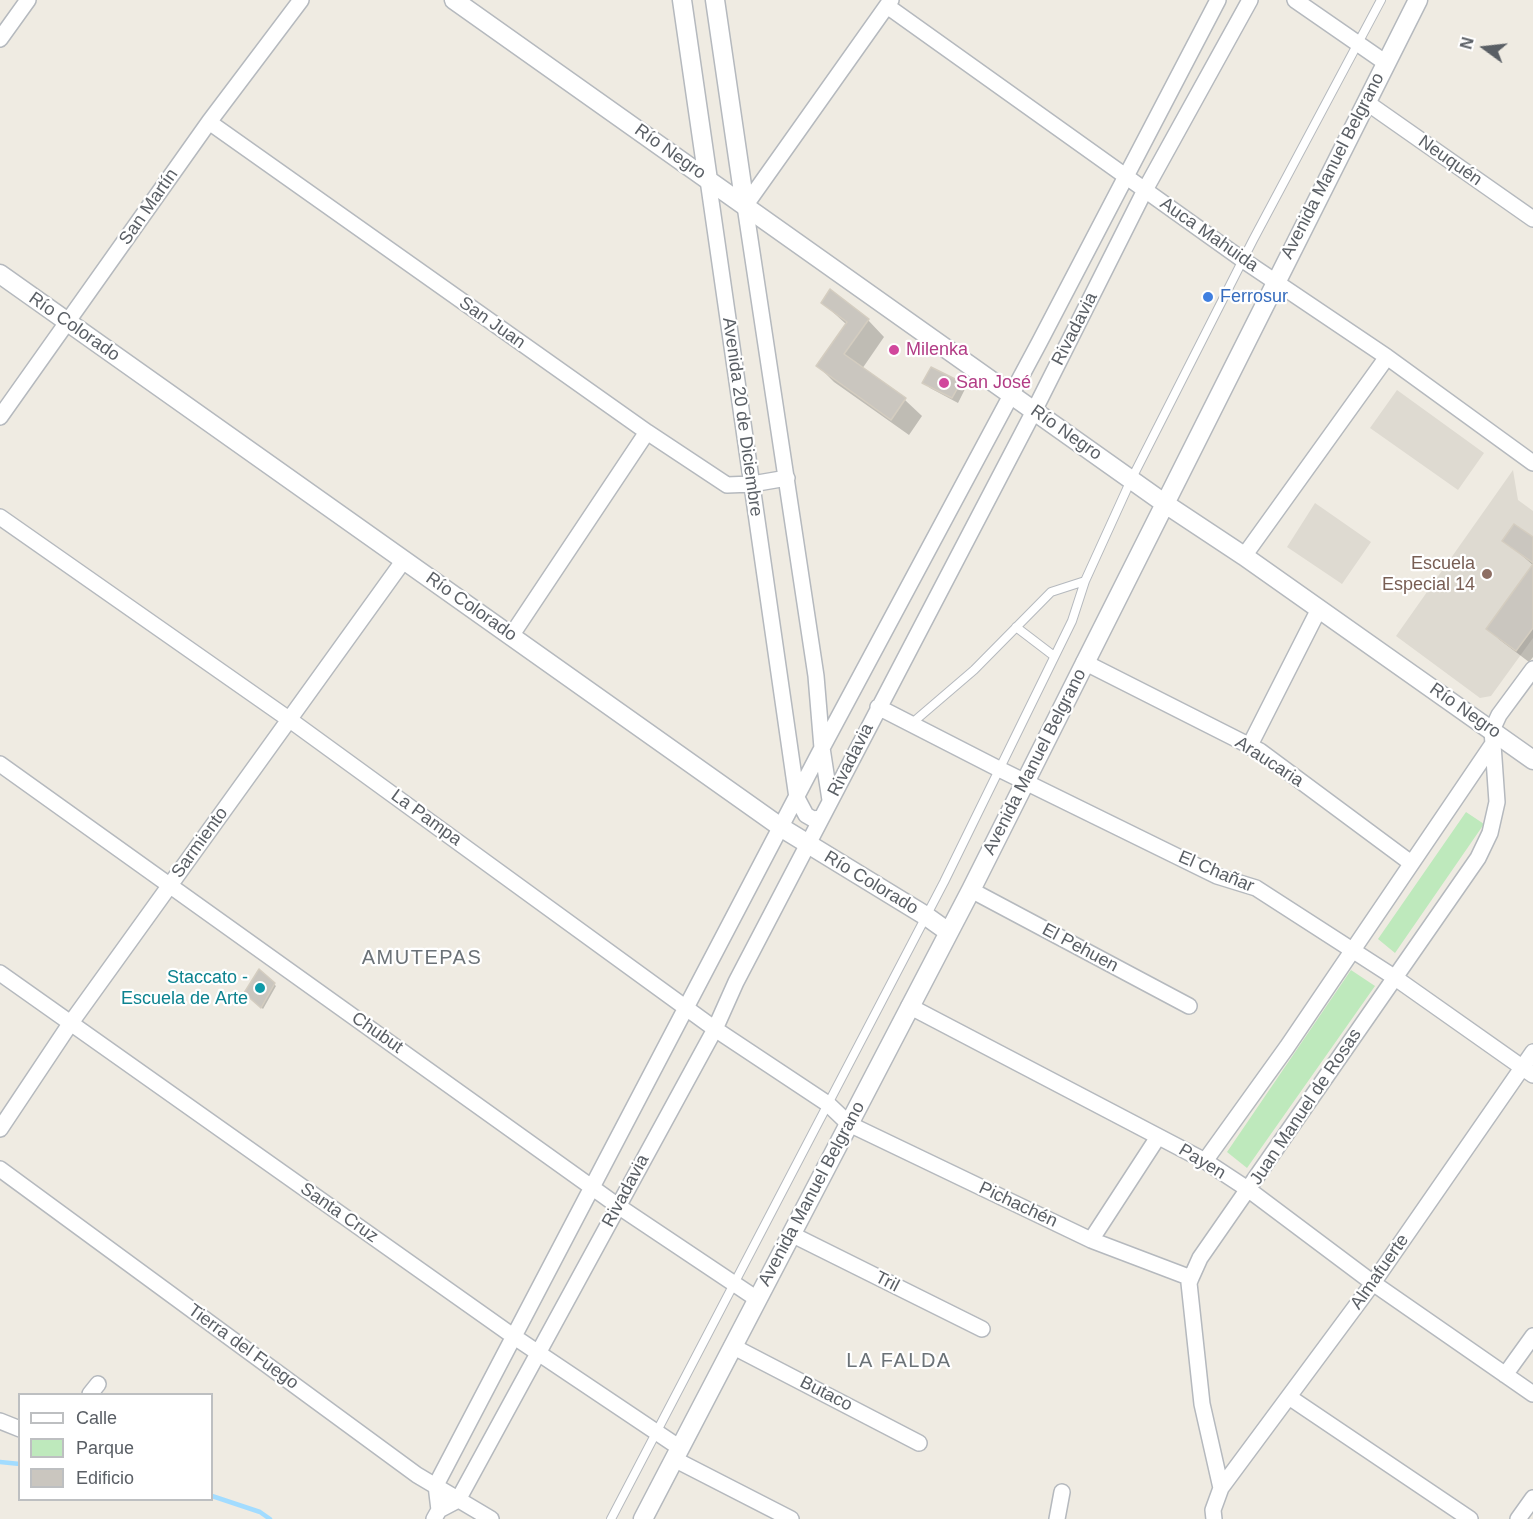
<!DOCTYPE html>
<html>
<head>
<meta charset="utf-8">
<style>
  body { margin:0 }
  #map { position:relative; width:1533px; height:1519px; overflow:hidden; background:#efebe2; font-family:Arial,sans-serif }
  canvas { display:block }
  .legend { position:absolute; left:18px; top:1393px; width:195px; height:108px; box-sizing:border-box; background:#fff; border:2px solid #bdbfc1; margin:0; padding:8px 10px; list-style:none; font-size:18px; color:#5a5f65 }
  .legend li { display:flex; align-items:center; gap:12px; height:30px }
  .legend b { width:30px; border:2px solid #bdbfc1 }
  .north { position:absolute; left:1455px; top:18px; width:60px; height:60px; -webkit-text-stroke:4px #fff; paint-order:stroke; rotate:285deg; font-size:16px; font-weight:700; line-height:24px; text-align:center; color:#5a5f65 }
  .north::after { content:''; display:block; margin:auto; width:21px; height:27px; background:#5a5f65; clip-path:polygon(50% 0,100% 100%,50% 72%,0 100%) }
</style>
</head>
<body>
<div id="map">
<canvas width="1533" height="1519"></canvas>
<ul class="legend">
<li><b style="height:8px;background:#fff"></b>Calle</li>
<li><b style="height:16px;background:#bee9bc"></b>Parque</li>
<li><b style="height:16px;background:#cac6bf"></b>Edificio</li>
</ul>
<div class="north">N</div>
</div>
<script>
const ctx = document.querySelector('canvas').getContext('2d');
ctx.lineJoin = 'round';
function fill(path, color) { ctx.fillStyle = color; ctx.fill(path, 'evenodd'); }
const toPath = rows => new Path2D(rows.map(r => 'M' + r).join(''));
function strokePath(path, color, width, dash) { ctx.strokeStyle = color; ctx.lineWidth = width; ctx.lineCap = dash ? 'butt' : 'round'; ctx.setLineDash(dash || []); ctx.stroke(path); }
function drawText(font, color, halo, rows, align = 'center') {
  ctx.font = font + ' Arial,sans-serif'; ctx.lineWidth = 4.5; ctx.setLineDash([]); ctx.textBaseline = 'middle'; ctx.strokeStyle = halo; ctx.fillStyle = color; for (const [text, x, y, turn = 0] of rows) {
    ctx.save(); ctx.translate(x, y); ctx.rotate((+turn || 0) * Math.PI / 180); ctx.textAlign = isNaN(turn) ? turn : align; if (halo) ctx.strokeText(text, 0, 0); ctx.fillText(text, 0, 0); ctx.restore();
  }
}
fill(toPath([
  [1397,390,1484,453,1458,490,1370,428],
  [1513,470,1518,500,1533,511,1533,638,1491,696,1480,698,1396,636],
  [1315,503,1371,542,1342,584,1287,547]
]), '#dedad1');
fill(toPath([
  [1466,812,1484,824,1395,953,1378,939],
  [1351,970,1375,986,1247,1168,1227,1152]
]), '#bee9bc');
fill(toPath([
  [823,303,868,320,884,337,862,369,905,400,922,416,909,435,834,382,818,366,847,325],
  [924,382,960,383,965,389,958,403,930,388],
  [1533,539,1533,565,1504,540],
  [1533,566,1533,657,1529,662,1500,640,1488,629],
  [259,971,276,986,263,1009,246,993]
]), '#0003');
strokePath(toPath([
  [0,1462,20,1464],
  [212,1496,260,1512,270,1519]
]), '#a2dcff', 4.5);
const building = toPath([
  [830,289,869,319,844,354,906,398,891,420,816,366,847,322,821,303,830,289],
  [931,367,961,382,952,398,922,383,931,367],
  [1514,524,1533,537,1533,563,1502,541,1514,524],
  [1533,564,1533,628,1516,651,1486,629,1533,564],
  [259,969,275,983,261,1008,244,993,259,969]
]);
fill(building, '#cac6bf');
strokePath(building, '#d4cdc0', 1.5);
const service = toPath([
  [1016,627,1054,656],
  [911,724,974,670,1051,592,1085,581],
  [611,1519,944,882,1072,621,1085,581,1131,480,1253,240,1381,0]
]);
const minor = toPath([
  [1295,0,1386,63],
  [887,6,1243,260,1387,357,1533,463],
  [0,39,28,0],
  [1366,102,1533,219],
  [209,122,647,432,727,485,752,484,787,478],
  [708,180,797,798,806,815,813,819,821,818],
  [0,417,209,122,301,0],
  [0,517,290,720,715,1029,828,1104,849,1124,1091,1240,1191,1278],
  [1244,556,1387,357],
  [511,636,647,432],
  [1084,662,1260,751,1411,863],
  [878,707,999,769,1217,876,1256,888,1394,977,1533,1075],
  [1249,747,1319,609],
  [0,764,618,1206,757,1299],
  [830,800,822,748,816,676,745,206,891,0],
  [971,890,1189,1006],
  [0,973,513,1336,680,1448],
  [909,1006,1205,1161,1249,1190,1373,1283,1533,1394],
  [0,1129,70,1024,404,560],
  [1205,1161,1287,1047,1492,745],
  [0,1169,417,1475,491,1519],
  [791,1234,982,1329],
  [1091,1240,1158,1137],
  [732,1346,919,1443],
  [1505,1375,1533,1336],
  [90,1394,98,1384],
  [1289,1397,1470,1519],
  [0,1421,20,1429],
  [674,1459,791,1519],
  [1221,1488,1202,1404,1189,1283,1191,1278,1200,1258,1478,858,1490,833,1497,802,1492,730,1499,715,1533,669],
  [439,1510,436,1485,822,748,1039,343,1218,0],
  [434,1519,439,1510,458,1500,715,1029,736,982,1034,411,1145,190,1250,0],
  [1057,1519,1062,1492],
  [1214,1519,1213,1510,1221,1488,1373,1283,1533,1052],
  [1518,1519,1533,1498]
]);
const tertiary = toPath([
  [454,0,1164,503,1244,556,1533,760],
  [682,0,708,180],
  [715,0,745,206],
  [0,274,782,828,926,916,947,931],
  [643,1519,971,890,1418,0]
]);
strokePath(service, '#b5b9be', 10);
strokePath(minor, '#b5b9be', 18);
strokePath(tertiary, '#b5b9be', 21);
strokePath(service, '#fff', 8);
strokePath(minor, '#fff', 15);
strokePath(tertiary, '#fff', 18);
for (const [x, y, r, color] of [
  [1208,297,6,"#3f7fe0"],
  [894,350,6,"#d1479c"],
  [944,383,6,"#d1479c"],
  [1487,574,6,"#8d6e63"],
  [260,988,6,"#0f9aa8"]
]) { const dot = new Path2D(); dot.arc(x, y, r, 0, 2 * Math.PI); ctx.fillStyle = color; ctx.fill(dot); strokePath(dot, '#fff', 2); }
drawText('18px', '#5a5f65', '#fff', [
  ["Río Negro",670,152,35],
  ["Neuquén",1450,161,35],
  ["Avenida Manuel Belgrano",1333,166,-63],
  ["San Martín",149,207,-55],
  ["Auca Mahuida",1209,235,35],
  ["San Juan",492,323,35],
  ["Río Colorado",74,327,35],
  ["Rivadavia",1075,329,-63],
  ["Avenida 20 de Diciembre",742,417,82],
  ["Río Negro",1066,433,35],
  ["Río Colorado",471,607,35],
  ["Río Negro",1465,711,35],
  ["Rivadavia",851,760,-63],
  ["Avenida Manuel Belgrano",1035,762,-63],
  ["Araucaria",1269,762,33],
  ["La Pampa",426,818,36],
  ["Sarmiento",200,843,-54],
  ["El Chañar",1216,872,23],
  ["Río Colorado",871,883,31],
  ["El Pehuen",1080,948,28],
  ["Chubut",377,1033,35],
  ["Juan Manuel de Rosas",1306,1107,-56],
  ["Payen",1202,1162,31],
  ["Rivadavia",626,1191,-62],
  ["Avenida Manuel Belgrano",812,1194,-62],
  ["Pichachén",1018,1205,25],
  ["Santa Cruz",339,1213,35],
  ["Almafuerte",1380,1272,-55],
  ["Tril",887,1282,27],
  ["Tierra del Fuego",243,1347,36],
  ["Butaco",826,1394,27]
]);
drawText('18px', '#366cbe', '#fff', [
  ["Ferrosur",1220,297]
], 'left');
drawText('18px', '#b23c85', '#fff', [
  ["Milenka",906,350],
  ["San José",956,383]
], 'left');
drawText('18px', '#785e54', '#fff', [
  ["Escuela",1475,564],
  ["Especial 14",1475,585]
], 'right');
drawText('18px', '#0d838f', '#fff', [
  ["Staccato -",248,978],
  ["Escuela de Arte",248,999]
], 'right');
ctx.letterSpacing = '1.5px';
drawText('20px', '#6b7277', '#fff', [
  ["AMUTEPAS",422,958],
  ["LA FALDA",899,1361]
]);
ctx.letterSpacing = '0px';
</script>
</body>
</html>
